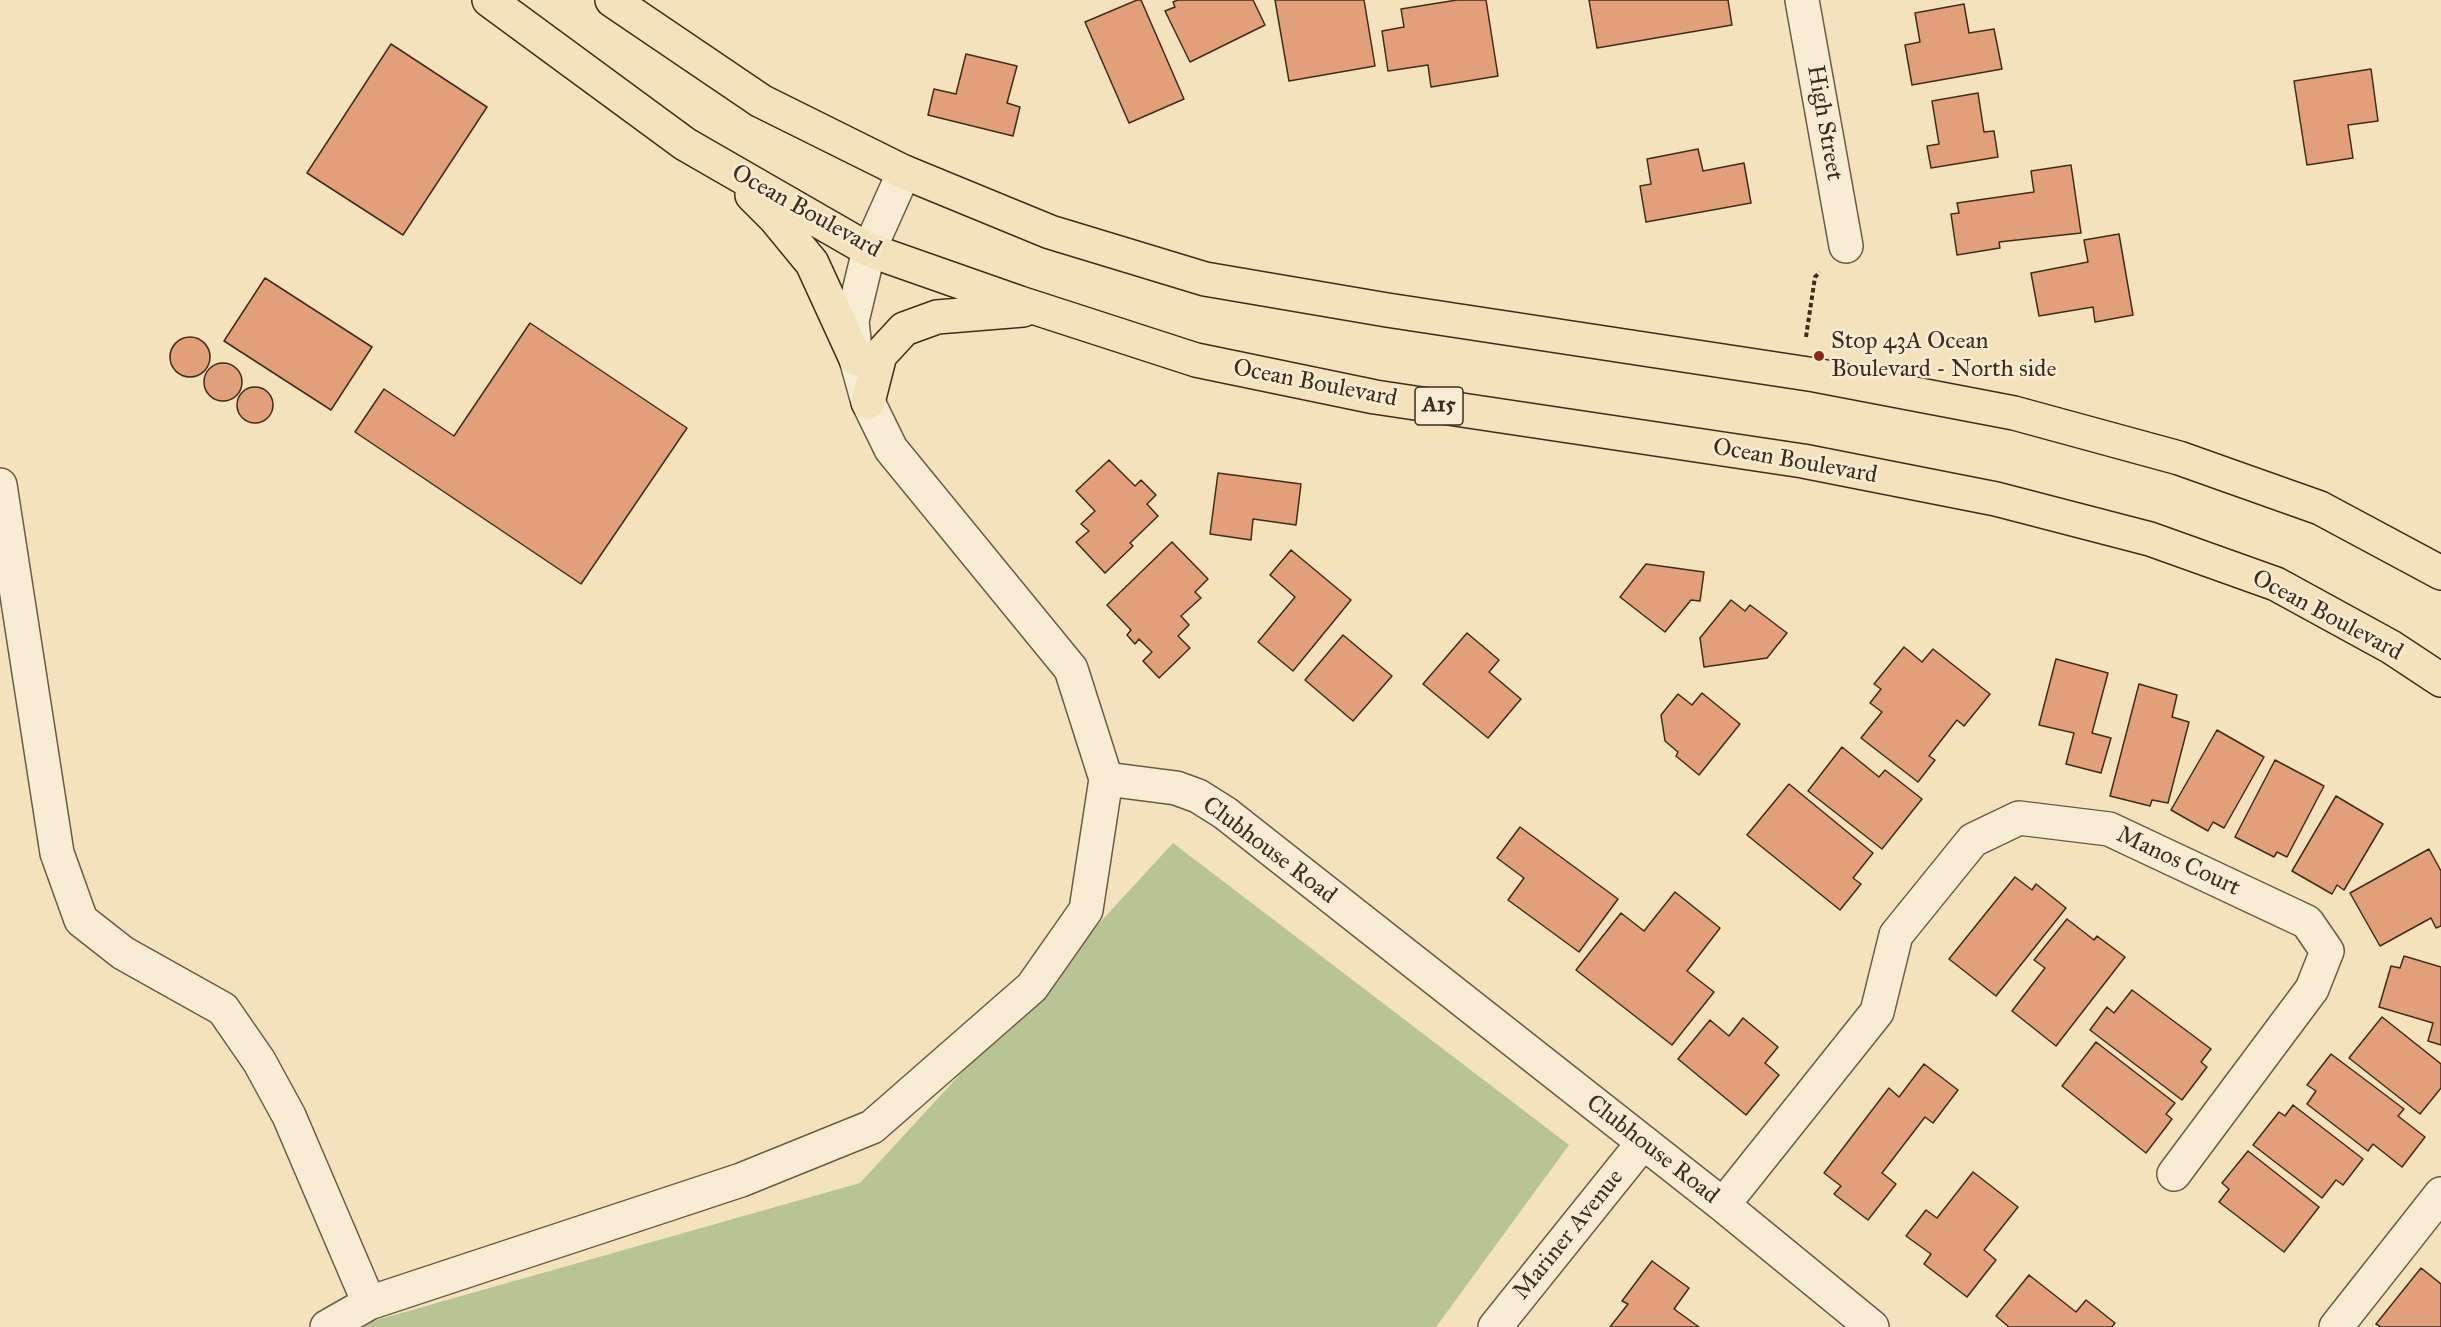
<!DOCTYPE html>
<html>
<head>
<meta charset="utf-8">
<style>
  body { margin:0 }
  canvas { display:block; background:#f4e2bd }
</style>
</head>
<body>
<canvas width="2441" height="1327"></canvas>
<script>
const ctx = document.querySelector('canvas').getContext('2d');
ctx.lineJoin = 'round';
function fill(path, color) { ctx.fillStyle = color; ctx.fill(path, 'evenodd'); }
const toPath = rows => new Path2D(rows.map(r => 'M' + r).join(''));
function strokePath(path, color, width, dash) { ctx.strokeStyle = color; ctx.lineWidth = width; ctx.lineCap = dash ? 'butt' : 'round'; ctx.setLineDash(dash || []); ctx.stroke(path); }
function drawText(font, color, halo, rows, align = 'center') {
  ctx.font = font + ' "IM FELL Great Primer",serif'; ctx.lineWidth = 5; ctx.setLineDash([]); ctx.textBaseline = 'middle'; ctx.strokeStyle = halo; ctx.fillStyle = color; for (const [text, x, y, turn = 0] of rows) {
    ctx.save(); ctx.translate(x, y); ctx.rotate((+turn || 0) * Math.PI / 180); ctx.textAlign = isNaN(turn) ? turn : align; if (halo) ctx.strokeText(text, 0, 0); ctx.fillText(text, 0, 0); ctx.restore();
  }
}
fill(toPath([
  [1173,843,1569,1145,1436,1327,352,1327,860,1183]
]), '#b8c494');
const building = toPath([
  [1137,0,1141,0,1184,99,1129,123,1085,22,1137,0],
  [1178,0,1253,0,1265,25,1190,62,1165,11,1175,7,1173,2,1178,0],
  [1275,0,1364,0,1375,66,1289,81,1275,0],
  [1457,0,1486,0,1498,76,1431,87,1428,65,1388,71,1382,31,1404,27,1401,9,1457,0],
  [1589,0,1728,0,1732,25,1597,48,1589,0],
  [1964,4,1969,33,1994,29,2002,69,1912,85,1905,45,1920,42,1915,13,1964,4],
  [391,44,487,107,403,235,307,173,391,44],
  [966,54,1017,66,1007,103,1020,107,1013,136,928,115,934,89,956,94,966,54],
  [2371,69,2378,121,2348,125,2353,158,2307,165,2294,81,2371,69],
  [1978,93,1984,132,1994,131,1998,157,1931,168,1927,146,1939,144,1932,101,1978,93],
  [1698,149,1703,171,1744,163,1751,203,1646,222,1640,186,1651,184,1647,159,1698,149],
  [2071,165,2081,233,1999,242,2000,248,1957,255,1951,214,1959,213,1957,203,2034,192,2031,171,2071,165],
  [2119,234,2133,315,2095,322,2093,307,2039,316,2031,273,2088,262,2084,240,2119,234],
  [265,278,372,347,331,410,224,341,265,278],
  [530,323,687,428,581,584,355,432,384,389,454,436,530,323],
  '170 357a20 20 0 1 1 40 0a20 20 0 1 1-40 0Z',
  '204 382a19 19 0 1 1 38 0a19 19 0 1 1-38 0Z',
  '237 405a18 18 0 1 1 36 0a18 18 0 1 1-36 0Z',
  [1109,460,1135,486,1141,480,1156,495,1147,504,1158,516,1130,543,1133,546,1105,573,1076,542,1089,531,1081,524,1095,511,1076,491,1109,460],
  [1218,473,1301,484,1296,525,1253,519,1251,540,1210,534,1218,473],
  [1172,542,1208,579,1195,592,1201,598,1181,616,1189,625,1178,636,1190,648,1159,678,1143,661,1152,652,1139,639,1135,644,1127,635,1131,630,1107,605,1172,542],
  [1291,550,1351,600,1293,671,1258,642,1295,597,1270,575,1291,550],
  [1646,564,1704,572,1700,601,1691,600,1665,632,1620,597,1646,564],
  [1731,600,1745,611,1750,605,1787,633,1767,658,1704,667,1700,638,1731,600],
  [1467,633,1499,660,1489,672,1521,699,1488,738,1423,684,1467,633],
  [1343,635,1392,676,1353,721,1305,680,1343,635],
  [1904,647,1922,662,1933,649,1990,694,1964,726,1957,720,1929,756,1935,760,1918,782,1861,738,1882,712,1870,703,1881,689,1874,684,1904,647],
  [2056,659,2108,673,2092,733,2111,738,2101,773,2066,764,2074,733,2039,725,2056,659],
  [2139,684,2177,695,2172,717,2189,722,2168,803,2152,800,2150,806,2110,796,2139,684],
  [1702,693,1740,724,1699,775,1676,756,1678,752,1665,741,1661,715,1678,694,1692,705,1702,693],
  [2217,730,2264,757,2224,828,2213,822,2208,831,2171,810,2217,730],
  [1842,747,1879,777,1885,770,1922,799,1882,849,1808,791,1842,747],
  [2275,760,2324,786,2287,857,2277,852,2274,857,2235,837,2275,760],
  [1789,784,1873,853,1853,878,1861,884,1840,910,1747,835,1789,784],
  [2336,796,2383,824,2344,890,2337,885,2332,894,2292,871,2336,796],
  [1520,827,1618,899,1579,952,1508,900,1524,878,1497,858,1520,827],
  [2429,849,2441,871,2441,926,2436,928,2431,918,2380,946,2350,893,2429,849],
  [2015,877,2032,890,2036,884,2066,908,1996,996,1949,959,2015,877],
  [1675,892,1720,928,1687,971,1714,992,1672,1045,1576,970,1621,913,1644,931,1675,892],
  [2067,919,2094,940,2097,936,2125,957,2056,1046,2012,1011,2045,968,2034,960,2067,919],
  [2404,956,2441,967,2441,1045,2428,1041,2433,1023,2379,1007,2391,966,2400,968,2404,956],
  [2132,990,2211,1049,2201,1062,2207,1067,2182,1100,2090,1030,2107,1007,2114,1013,2132,990],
  [2382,1017,2441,1064,2441,1088,2420,1114,2349,1058,2382,1017],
  [1743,1018,1778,1047,1765,1063,1779,1075,1746,1115,1678,1059,1710,1020,1729,1036,1743,1018],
  [2096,1042,2175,1103,2166,1114,2172,1119,2146,1153,2062,1086,2096,1042],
  [2331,1054,2404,1109,2398,1116,2425,1137,2402,1167,2373,1144,2368,1151,2307,1104,2316,1091,2307,1085,2331,1054],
  [1924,1064,1958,1090,1933,1123,1925,1117,1882,1173,1896,1184,1868,1220,1834,1194,1841,1186,1824,1173,1889,1088,1899,1097,1924,1064],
  [2293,1105,2363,1159,2343,1185,2336,1180,2322,1198,2253,1145,2279,1112,2285,1116,2293,1105],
  [2248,1151,2319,1207,2284,1252,2219,1202,2229,1189,2222,1183,2248,1151],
  [1973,1172,2018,1207,1984,1250,1996,1260,1967,1297,1924,1264,1931,1254,1906,1236,1926,1210,1937,1218,1973,1172],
  [1652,1261,1689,1288,1674,1309,1699,1327,1610,1327,1628,1304,1622,1301,1652,1261],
  [2421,1268,2441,1284,2441,1327,2381,1327,2376,1324,2421,1268],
  [2029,1275,2076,1312,2086,1300,2115,1323,2112,1327,2009,1327,1996,1316,2029,1275]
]);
fill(building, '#e2a07a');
strokePath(building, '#402c1b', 1.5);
const minor = toPath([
  [1802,0,1846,246],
  [904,172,869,250,852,321,856,359,868,402,891,449,1071,669,1106,779,1176,788,1198,796,1225,813,1723,1205,1872,1327],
  [0,485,57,853,81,920,123,953,223,1009,259,1061,289,1116,369,1303],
  [1723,1205,1877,1012,1896,935,1973,840,2019,818,2109,829,2307,922,2327,951,2312,989,2174,1174],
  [327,1327,369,1303,741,1180,872,1127,1032,987,1086,910,1106,779],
  [1495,1327,1642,1144],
  [2336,1327,2441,1194]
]);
const major = toPath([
  [489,0,685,144,869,250,1020,303,1196,360,1375,397,1803,461,1996,499,2150,539,2276,584,2391,647,2441,680],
  [612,0,761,101,904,172,1050,232,1205,279,1387,310,1815,375,2014,413,2179,458,2320,508,2441,573],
  [752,195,775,218,812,263,856,359],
  [868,402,880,355,904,329,937,317,1023,310]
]);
strokePath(minor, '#6d5a44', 36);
strokePath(major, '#402c1b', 36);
strokePath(toPath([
  [1806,337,1815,277,1820,272]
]), '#402c1b', 4, [4.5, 3]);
strokePath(minor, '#f8ecd4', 33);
strokePath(major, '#f4e2bd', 33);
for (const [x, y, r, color] of [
  [1819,356,6,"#8f2418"]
]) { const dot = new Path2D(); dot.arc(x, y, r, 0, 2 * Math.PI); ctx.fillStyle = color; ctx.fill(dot); strokePath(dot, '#f8ecd4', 2); }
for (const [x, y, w] of [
  [1439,406,48]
]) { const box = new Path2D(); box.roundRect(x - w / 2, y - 19, w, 38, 4.5); ctx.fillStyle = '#f8ecd4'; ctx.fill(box); strokePath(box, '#402c1b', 1.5); }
drawText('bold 22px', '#402c1b', null, [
  ["A15",1439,406]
]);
drawText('24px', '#402c1b', '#f8ecd4', [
  ["High Street",1824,123,80],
  ["Ocean Boulevard",806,212,29],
  ["Ocean Boulevard",1315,384,11],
  ["Ocean Boulevard",1795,462,10],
  ["Ocean Boulevard",2327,616,28],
  ["Clubhouse Road",1269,851,37],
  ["Manos Court",2178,862,25],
  ["Clubhouse Road",1652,1150,38],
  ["Mariner Avenue",1569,1235,-51]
]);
drawText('24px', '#402c1b', '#f8ecd4', [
  ["Stop 43A Ocean",1831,342],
  ["Boulevard - North side",1831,370]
], 'left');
</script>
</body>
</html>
